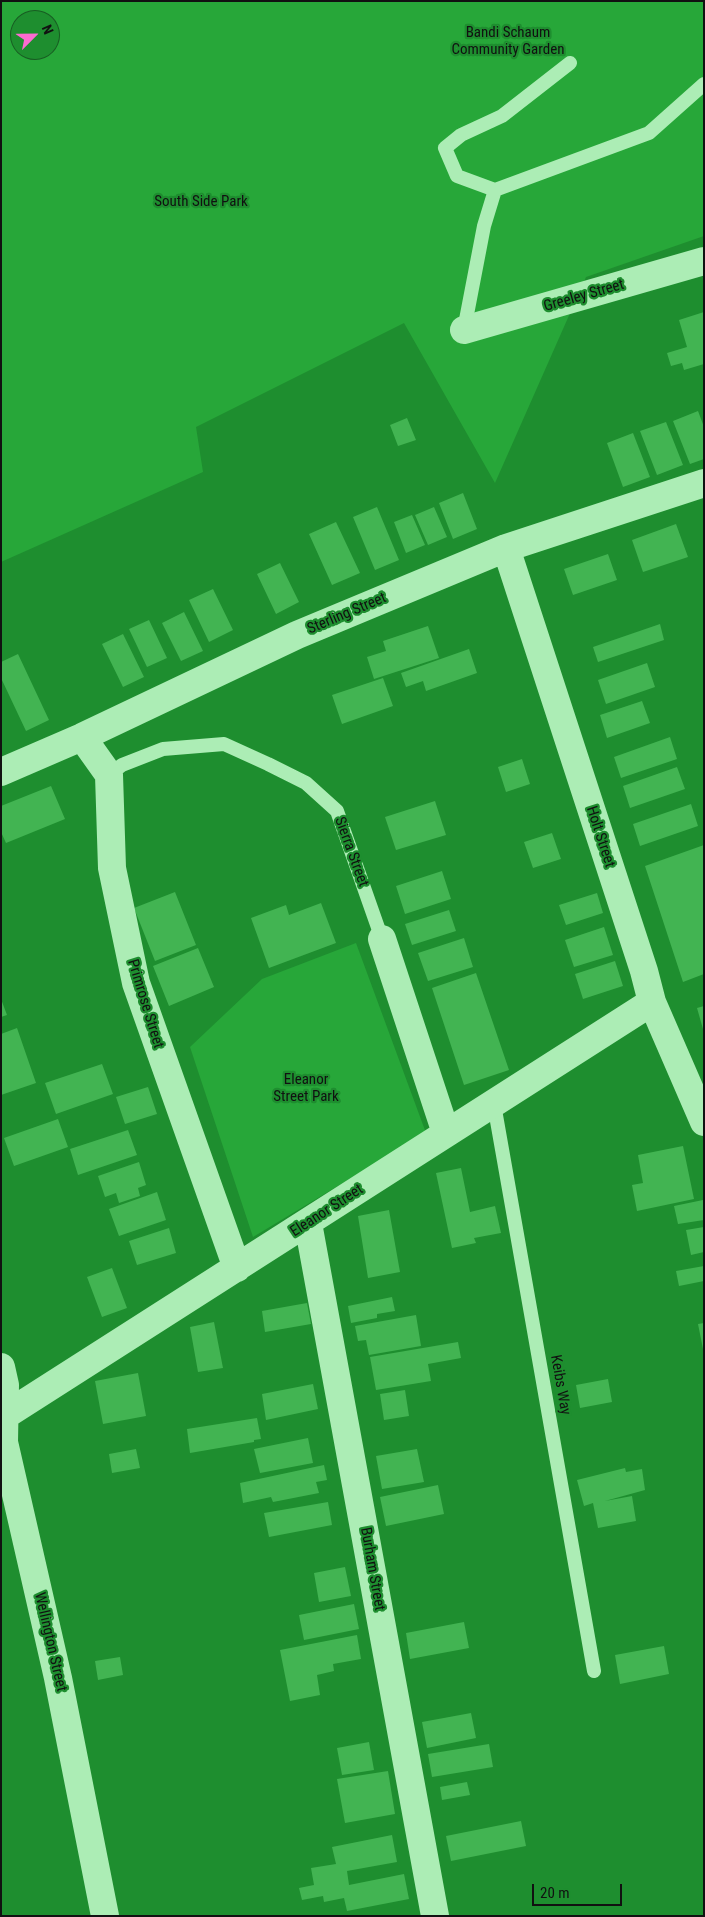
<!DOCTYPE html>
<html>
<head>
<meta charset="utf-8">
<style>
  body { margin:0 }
  #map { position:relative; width:705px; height:1917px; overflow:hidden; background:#1e8e2f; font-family:"Roboto Condensed",sans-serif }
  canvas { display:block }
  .frame { position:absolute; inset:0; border:2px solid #111; pointer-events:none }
  .north { position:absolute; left:10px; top:10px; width:50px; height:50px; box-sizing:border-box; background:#1e8e2f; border:1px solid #195c23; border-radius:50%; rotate:67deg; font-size:14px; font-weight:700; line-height:20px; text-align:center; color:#111 }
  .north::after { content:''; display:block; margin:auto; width:18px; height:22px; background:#fc6bd1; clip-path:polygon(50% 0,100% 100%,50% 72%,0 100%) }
  .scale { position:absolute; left:532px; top:1884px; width:90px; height:22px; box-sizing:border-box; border:2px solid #111; border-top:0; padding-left:6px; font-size:15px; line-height:18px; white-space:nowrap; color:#111; -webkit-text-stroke:4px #1e8e2f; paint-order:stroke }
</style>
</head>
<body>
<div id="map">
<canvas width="705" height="1917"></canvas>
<div class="frame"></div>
<div class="north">N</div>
<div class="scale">20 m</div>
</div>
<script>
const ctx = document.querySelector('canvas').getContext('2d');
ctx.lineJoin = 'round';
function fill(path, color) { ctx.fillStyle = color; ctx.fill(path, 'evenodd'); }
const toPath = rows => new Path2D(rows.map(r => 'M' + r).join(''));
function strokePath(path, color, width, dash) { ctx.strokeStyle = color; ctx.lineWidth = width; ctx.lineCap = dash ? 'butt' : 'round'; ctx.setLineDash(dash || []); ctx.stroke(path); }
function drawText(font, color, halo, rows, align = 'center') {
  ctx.font = font + ' "Roboto Condensed",sans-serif'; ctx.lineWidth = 4.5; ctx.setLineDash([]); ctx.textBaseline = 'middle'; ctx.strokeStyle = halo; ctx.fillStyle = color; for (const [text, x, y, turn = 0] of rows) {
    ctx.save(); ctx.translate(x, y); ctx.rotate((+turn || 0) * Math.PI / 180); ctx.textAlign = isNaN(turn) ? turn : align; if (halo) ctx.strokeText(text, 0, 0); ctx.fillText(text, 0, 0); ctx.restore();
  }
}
fill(toPath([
  [1,1,704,1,704,236,586,277,495,483,404,323,196,427,203,472,1,562],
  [20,20,50,20,50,50,20,50],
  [356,943,426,1133,253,1237,190,1047,262,979]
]), '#27a739');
fill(toPath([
  [704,312,704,364,684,370,682,363,671,366,667,353,687,347,679,320],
  [698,411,704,427,704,459,690,464,673,421],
  [407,418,416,440,398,446,390,425],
  [666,422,683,465,657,475,640,431],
  [633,433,650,477,623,487,607,443],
  [463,493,477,529,453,539,439,503],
  [377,507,399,560,375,570,353,517],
  [434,507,447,537,428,545,415,515],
  [412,515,425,545,406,553,394,522],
  [336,522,360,573,332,585,309,534],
  [676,524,688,557,643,572,632,540],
  [608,554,617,580,573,595,564,569],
  [280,563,299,602,276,614,257,574],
  [213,589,233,630,209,642,189,600],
  [184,612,203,651,181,661,162,623],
  [149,620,167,658,147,667,129,629],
  [660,624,664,640,598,662,593,647],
  [428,626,439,658,374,679,367,657,386,651,383,641],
  [123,634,144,677,123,687,102,644],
  [469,649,477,673,426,691,423,681,406,687,401,673],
  [18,654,49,720,26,731,1,678,1,662],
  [647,663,655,687,606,704,598,680],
  [383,678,393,706,342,724,332,695],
  [642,701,650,723,607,738,600,715],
  [670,737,677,759,621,778,614,757],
  [522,759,530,784,506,792,498,767],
  [677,767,685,789,630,808,623,786],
  [51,786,65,819,6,843,1,832,1,806],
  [435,801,446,835,396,850,385,817],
  [691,804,698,826,640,846,633,824],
  [552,833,561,859,533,868,524,842],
  [704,845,704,974,683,982,645,866],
  [442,871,451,899,405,914,396,886],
  [175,892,196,945,155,961,134,908],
  [597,893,603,913,566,925,559,905],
  [321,903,336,943,269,968,251,918,286,905,289,915],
  [449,910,456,931,412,945,405,924],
  [604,927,613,955,574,967,565,940],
  [464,938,473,967,428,981,418,953],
  [198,948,214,987,169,1006,153,966],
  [615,961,623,986,583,999,575,974],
  [476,973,509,1070,464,1085,432,988],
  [1,999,7,1015,1,1017],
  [704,1006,704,1029,703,1029,697,1008],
  [17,1028,36,1083,1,1095,1,1034],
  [102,1064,113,1094,56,1114,45,1083],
  [148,1087,157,1114,125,1124,116,1097],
  [58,1119,68,1147,14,1166,4,1138],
  [128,1130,137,1155,78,1175,70,1149],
  [683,1146,694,1199,637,1211,632,1185,643,1183,638,1155],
  [139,1162,146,1185,138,1188,140,1196,119,1203,116,1193,105,1197,98,1176],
  [461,1168,470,1212,495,1206,501,1233,474,1238,476,1243,452,1248,436,1173],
  [157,1192,166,1220,119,1236,109,1209],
  [703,1200,704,1220,678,1224,674,1206],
  [389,1210,400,1272,368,1278,358,1216],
  [704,1227,704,1252,691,1255,686,1230],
  [169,1228,176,1253,137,1265,129,1241],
  [704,1266,704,1281,679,1286,676,1271],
  [112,1268,127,1308,102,1317,87,1277],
  [392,1297,395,1311,377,1314,377,1318,351,1323,348,1306],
  [307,1303,311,1324,265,1332,262,1311],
  [416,1315,421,1346,369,1355,366,1340,358,1341,355,1326],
  [214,1322,223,1368,198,1372,190,1327],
  [704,1323,704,1349,703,1349,698,1324],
  [458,1342,461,1358,428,1364,431,1381,376,1390,370,1357],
  [138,1373,146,1416,103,1424,95,1381],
  [608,1379,612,1402,580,1408,576,1385],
  [313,1384,318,1409,266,1420,262,1394],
  [405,1390,409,1416,384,1420,380,1394],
  [257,1418,261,1439,254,1440,254,1442,190,1453,187,1429],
  [308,1438,313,1463,260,1473,254,1449],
  [136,1449,140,1468,112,1473,109,1454],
  [417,1449,424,1482,382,1489,376,1456],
  [324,1465,327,1480,316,1482,319,1493,273,1502,271,1497,243,1503,240,1483],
  [625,1468,626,1472,642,1469,645,1490,605,1501,632,1496,636,1521,598,1528,593,1503,584,1506,577,1480],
  [438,1485,444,1514,386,1526,380,1497],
  [328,1502,332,1525,269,1537,264,1513],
  [345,1567,351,1596,319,1602,314,1573],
  [354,1604,359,1629,304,1640,299,1615],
  [464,1622,469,1648,410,1659,406,1633],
  [357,1635,361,1659,333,1664,334,1671,317,1675,320,1695,290,1701,280,1650],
  [664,1646,669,1674,620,1684,615,1655],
  [120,1657,123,1675,98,1680,95,1661],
  [471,1713,476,1738,427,1748,422,1722],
  [369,1742,374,1770,342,1775,337,1748],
  [489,1744,493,1767,432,1777,428,1754],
  [388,1771,395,1814,345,1823,337,1779],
  [467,1782,470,1795,442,1800,440,1787],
  [521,1821,526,1846,451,1861,446,1836],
  [392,1835,397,1862,347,1871,349,1885,404,1874,409,1899,347,1911,344,1898,324,1902,323,1896,302,1900,299,1888,314,1885,311,1868,336,1864,332,1847]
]), '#42b452');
strokePath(toPath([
  [570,63,502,116,461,135,445,148,457,176,495,190,649,133,704,84],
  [464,330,484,226,495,190],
  [109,775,122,765,163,749,224,744,268,764,306,783,337,811,382,939],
  [494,1104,594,1671]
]), '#acedb5', 14);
strokePath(toPath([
  [464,330,704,261],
  [506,548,644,971,652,1002,704,1122],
  [82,737,109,775,112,868,136,983,237,1268],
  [1,772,82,737,297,635,506,548,704,483],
  [382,939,446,1133],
  [308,1223,435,1916],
  [1,1367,5,1385,4,1442,58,1678,105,1916],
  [1,1418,652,1002]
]), '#acedb5', 28);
drawText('15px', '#111', '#1e8e2f', [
  ["Bandi Schaum",508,33],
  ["Community Garden",508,50],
  ["South Side Park",201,202],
  ["Eleanor",306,1080],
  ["Street Park",306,1097]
]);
drawText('15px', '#111', '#1e8e2f', [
  ["Greeley Street",584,296,-16],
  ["Sterling Street",347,614,-23],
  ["Holt Street",600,837,72],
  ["Sierra Street",351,852,70],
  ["Primrose Street",145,1004,73],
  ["Eleanor Street",327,1211,-33],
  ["Keibs Way",560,1385,80],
  ["Burham Street",372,1569,80],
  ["Wellington Street",50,1642,77]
]);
</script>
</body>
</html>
